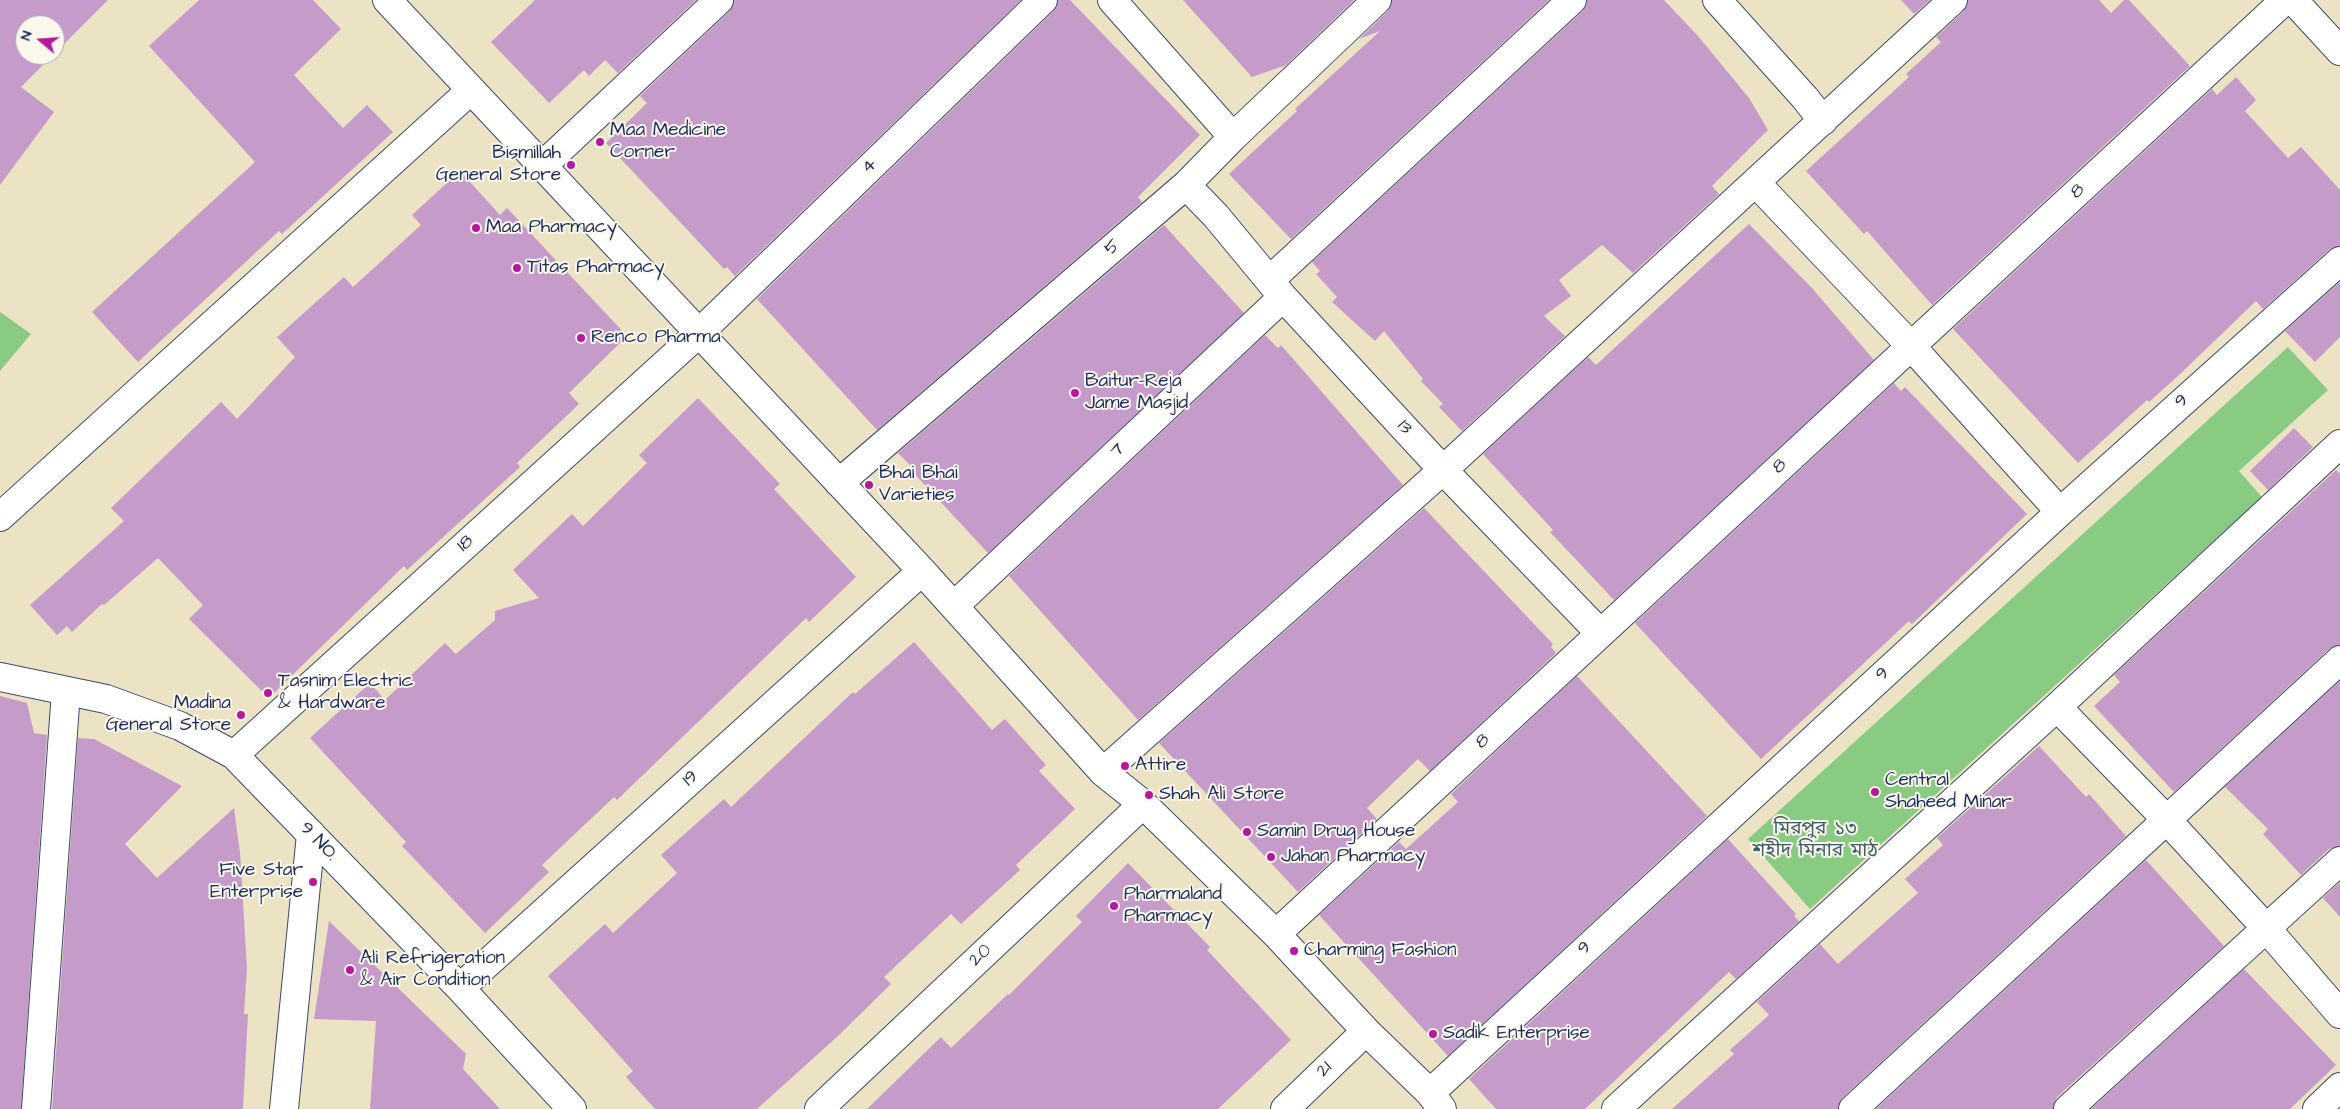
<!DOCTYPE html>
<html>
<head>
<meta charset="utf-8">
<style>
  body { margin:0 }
  #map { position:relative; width:2340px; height:1109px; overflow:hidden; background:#ece3c4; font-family:"Architects Daughter",sans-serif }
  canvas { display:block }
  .north { position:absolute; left:15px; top:15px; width:50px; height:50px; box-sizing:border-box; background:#fbf7ec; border:1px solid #a1a7b3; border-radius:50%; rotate:288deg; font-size:14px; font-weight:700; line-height:20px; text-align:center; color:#1b2f5e }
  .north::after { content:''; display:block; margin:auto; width:18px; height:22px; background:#b5179e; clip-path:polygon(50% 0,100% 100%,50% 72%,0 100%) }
</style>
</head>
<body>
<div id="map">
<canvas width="2340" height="1109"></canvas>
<div class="north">N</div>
</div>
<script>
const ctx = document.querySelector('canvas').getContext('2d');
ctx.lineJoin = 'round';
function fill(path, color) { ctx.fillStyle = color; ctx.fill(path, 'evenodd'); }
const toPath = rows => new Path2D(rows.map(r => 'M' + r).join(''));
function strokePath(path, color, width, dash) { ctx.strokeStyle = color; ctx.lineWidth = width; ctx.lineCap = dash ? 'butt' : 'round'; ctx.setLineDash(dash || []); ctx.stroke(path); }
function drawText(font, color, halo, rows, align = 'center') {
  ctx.font = font + ' "Architects Daughter","Noto Sans Bengali",sans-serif'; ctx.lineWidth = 4; ctx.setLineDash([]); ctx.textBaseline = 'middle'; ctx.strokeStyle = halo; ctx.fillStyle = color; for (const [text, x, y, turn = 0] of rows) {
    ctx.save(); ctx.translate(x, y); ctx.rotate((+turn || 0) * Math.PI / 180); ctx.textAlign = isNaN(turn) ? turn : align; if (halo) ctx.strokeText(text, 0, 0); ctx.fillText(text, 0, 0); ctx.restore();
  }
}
fill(toPath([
  [0,312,31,334,0,371],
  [2288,347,2328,390,2239,471,2262,497,1810,909,1748,839]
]), '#89cb83');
fill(toPath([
  [0,0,108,0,55,53,55,25,25,25,25,55,53,55,21,87,54,112,0,185],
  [199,0,313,0,341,29,294,75,343,128,367,105,393,132,282,234,279,231,138,362,92,312,255,162,149,46],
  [535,0,696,0,618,73,605,60,589,76,584,70,549,103,491,42],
  [734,0,1021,0,735,276,727,267,724,269,606,143,647,103,640,96,730,11],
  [1058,0,1070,0,1200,135,1138,197,1142,202,877,430,757,299,1054,11],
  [1183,0,1354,0,1286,65,1252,77],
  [1392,0,1549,0,1291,239,1229,174,1297,111,1295,109,1380,31,1359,39,1388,11],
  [1587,0,1664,0,1698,36,1749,98,1768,130,1712,186,1719,194,1633,273,1602,245,1559,280,1571,296,1544,316,1565,336,1462,431,1439,407,1443,404,1421,381,1423,379,1384,331,1375,341,1332,302,1337,297,1316,274,1320,271,1312,262,1583,11],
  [1901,0,1930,0,1914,14],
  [1968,0,2099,0,2111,13,2124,0,2129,0,2190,66,1932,305,1867,231,1864,234,1806,171,1909,77,1906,74,1941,42,1936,37,1964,11],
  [2236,77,2256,100,2245,111,2288,158,2301,147,2340,190,2340,246,2330,249,2263,309,2256,301,2179,375,2149,402,2147,400,2078,463,1953,329,2212,89,2217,95],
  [460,171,500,215,507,208,627,336,569,393,579,404,517,463,520,467,407,570,404,566,269,698,189,619,203,605,158,558,104,605,102,604,72,632,67,626,57,635,30,605,124,521,111,508,221,402,237,419,295,357,277,337,344,277,353,287,421,225,412,215],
  [1749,224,1811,287,1874,360,1614,600,1550,532,1553,530,1483,454,1588,357,1596,365],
  [1164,225,1244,313,988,553,909,468,911,466,898,453],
  [2340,282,2340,337,2315,362,2285,331],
  [1265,335,1278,348,1281,345,1403,485,1138,720,1009,576],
  [1894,383,1901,391,1905,387,2027,514,1912,624,1909,621,1761,759,1635,623],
  [698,398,780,484,774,489,856,577,809,622,806,618,617,800,614,797,542,865,549,872,485,933,402,846,406,842,310,738,370,683,385,700,445,643,456,654,495,620,495,611,539,598,513,570,572,514,583,526,647,463,639,455],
  [2294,428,2313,447,2268,490,2250,471],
  [2336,470,2340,474,2340,645,2329,649,2174,792,2094,706,2120,682,2114,675],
  [1424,508,1553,644,1551,647,1556,653,1430,771,1418,759,1367,808,1377,819,1298,892,1159,743],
  [914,642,992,730,1005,719,1046,765,1039,771,1075,809,1016,865,1020,870,961,924,951,914,884,977,891,984,838,1036,757,1109,655,1109,626,1077,633,1071,548,976,605,924,613,933,677,873,661,855,724,799,731,807,853,692,855,694],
  [1577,676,1707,816,1448,1056,1319,915,1399,842,1406,849,1458,802,1451,794],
  [2340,681,2340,846,2329,849,2301,875,2263,834,2268,829,2225,787],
  [0,696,27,703,34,733,47,735,21,1109,0,1109],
  [78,738,94,739,182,786,125,844,157,878,234,808,240,853,247,968,244,1014,248,1014,243,1109,52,1109],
  [2039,746,2086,797,2089,794,2126,836,1842,1098,1838,1109,1672,1109,1734,1054,1730,1050,1769,1015,1757,1002,1820,944,1838,964,1918,893,1905,879,1943,845,1937,838],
  [1728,839,1796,914,1794,916,1799,921,1736,979,1729,972,1585,1109,1496,1109,1469,1079],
  [2146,860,2224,946,2057,1097,2053,1109,1876,1109],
  [1128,863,1210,947,1207,950,1291,1040,1218,1109,867,1109,941,1037,951,1048,1008,994,1009,995,1082,922,1076,916],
  [2340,882,2340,917,2323,898],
  [329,921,466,1054,463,1069,500,1109,370,1109,376,1021,314,1019],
  [2244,969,2336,1065,2290,1109,2091,1109]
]), '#c59bca');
const minor = toPath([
  [387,0,922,571,1103,772,1143,804,1276,934,1366,1031,1430,1093,1442,1109],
  [1112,0,1233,137],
  [1717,0,1805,98,1823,121],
  [2293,0,2340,51],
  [541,167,719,0],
  [1756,183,1911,346,2060,512],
  [1186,185,1216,216,1283,297,1443,470,1600,633],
  [1270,280,1572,0],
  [839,483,1186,185,1233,137,1377,0],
  [0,517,470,91],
  [954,606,1283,297],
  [0,677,106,699,180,726,234,755,460,988,572,1109],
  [2057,707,2166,819,2266,928,2340,1014],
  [234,755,698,334,1043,0],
  [1103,772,1443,470,1953,0],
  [1276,934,2285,0],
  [460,988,922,571],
  [1430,1093,2060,512,2340,261],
  [36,1109,66,691],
  [284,1109,311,834],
  [819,1109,1143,804],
  [1285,1109,1366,1031],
  [1616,1109,2057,707,2340,444],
  [1853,1109,2340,660],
  [2068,1109,2340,861],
  [2317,1109,2340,1087]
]);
strokePath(minor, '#3a4a6d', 30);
strokePath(minor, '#fff', 28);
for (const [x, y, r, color] of [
  [600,142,5,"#b5179e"],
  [571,165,5,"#b5179e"],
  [476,228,5,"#b5179e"],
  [517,268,5,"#b5179e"],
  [581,338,5,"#b5179e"],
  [1075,393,5,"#b5179e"],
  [869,485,5,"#b5179e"],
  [268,693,5,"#b5179e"],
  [241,715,5,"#b5179e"],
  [1125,766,5,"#b5179e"],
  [1875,792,5,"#b5179e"],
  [1149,795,5,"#b5179e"],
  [1247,832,5,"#b5179e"],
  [1271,857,5,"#b5179e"],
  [313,882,5,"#b5179e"],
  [1114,906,5,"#b5179e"],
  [1294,951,5,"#b5179e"],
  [350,970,5,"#b5179e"],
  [1433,1034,5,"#b5179e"]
]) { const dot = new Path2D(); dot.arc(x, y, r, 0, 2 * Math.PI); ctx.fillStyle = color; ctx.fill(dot); strokePath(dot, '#fbf7ec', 2); }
drawText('19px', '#1b2f5e', '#fbf7ec', [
  ["Maa Medicine",610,131],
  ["Corner",610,153],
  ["Bismillah",561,154,"right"],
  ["General Store",561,176,"right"],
  ["Maa Pharmacy",486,228],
  ["Titas Pharmacy",527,268],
  ["Renco Pharma",591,338],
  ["Baitur-Reja",1085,382],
  ["Jame Masjid",1085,404],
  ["Bhai Bhai",879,474],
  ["Varieties",879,496],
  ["Tasnim Electric",278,682],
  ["& Hardware",278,704],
  ["Madina",231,704,"right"],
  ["General Store",231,726,"right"],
  ["Attire",1135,766],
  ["Central",1885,781],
  ["Shaheed Minar",1885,803],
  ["Shah Ali Store",1159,795],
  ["Samin Drug House",1257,832],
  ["Jahan Pharmacy",1281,857],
  ["Five Star",303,871,"right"],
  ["Enterprise",303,893,"right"],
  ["Pharmaland",1124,895],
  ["Pharmacy",1124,917],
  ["Charming Fashion",1304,951],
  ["Ali Refrigeration",360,959],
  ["& Air Condition",360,981],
  ["Sadik Enterprise",1443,1034]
], 'left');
drawText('19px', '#1b2f5e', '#fbf7ec', [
  ["4",870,167,-44],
  ["8",2078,192,-43],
  ["5",1113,248,-41],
  ["9",2182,402,-42],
  ["13",1404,428,47],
  ["7",1118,451,-43],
  ["8",1780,467,-43],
  ["18",466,544,-42],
  ["9",1883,675,-43],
  ["8",1483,742,-43],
  ["19",691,779,-42],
  ["9 NO.",318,842,46],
  ["9",1585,949,-43],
  ["20",981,956,-43],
  ["21",1325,1070,-44]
]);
drawText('19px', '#3c5e69', '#fbf7ec', [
  ["মিরপুর ১৩",1815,830],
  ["শহীদ মিনার মাঠ",1815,852]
]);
</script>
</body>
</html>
